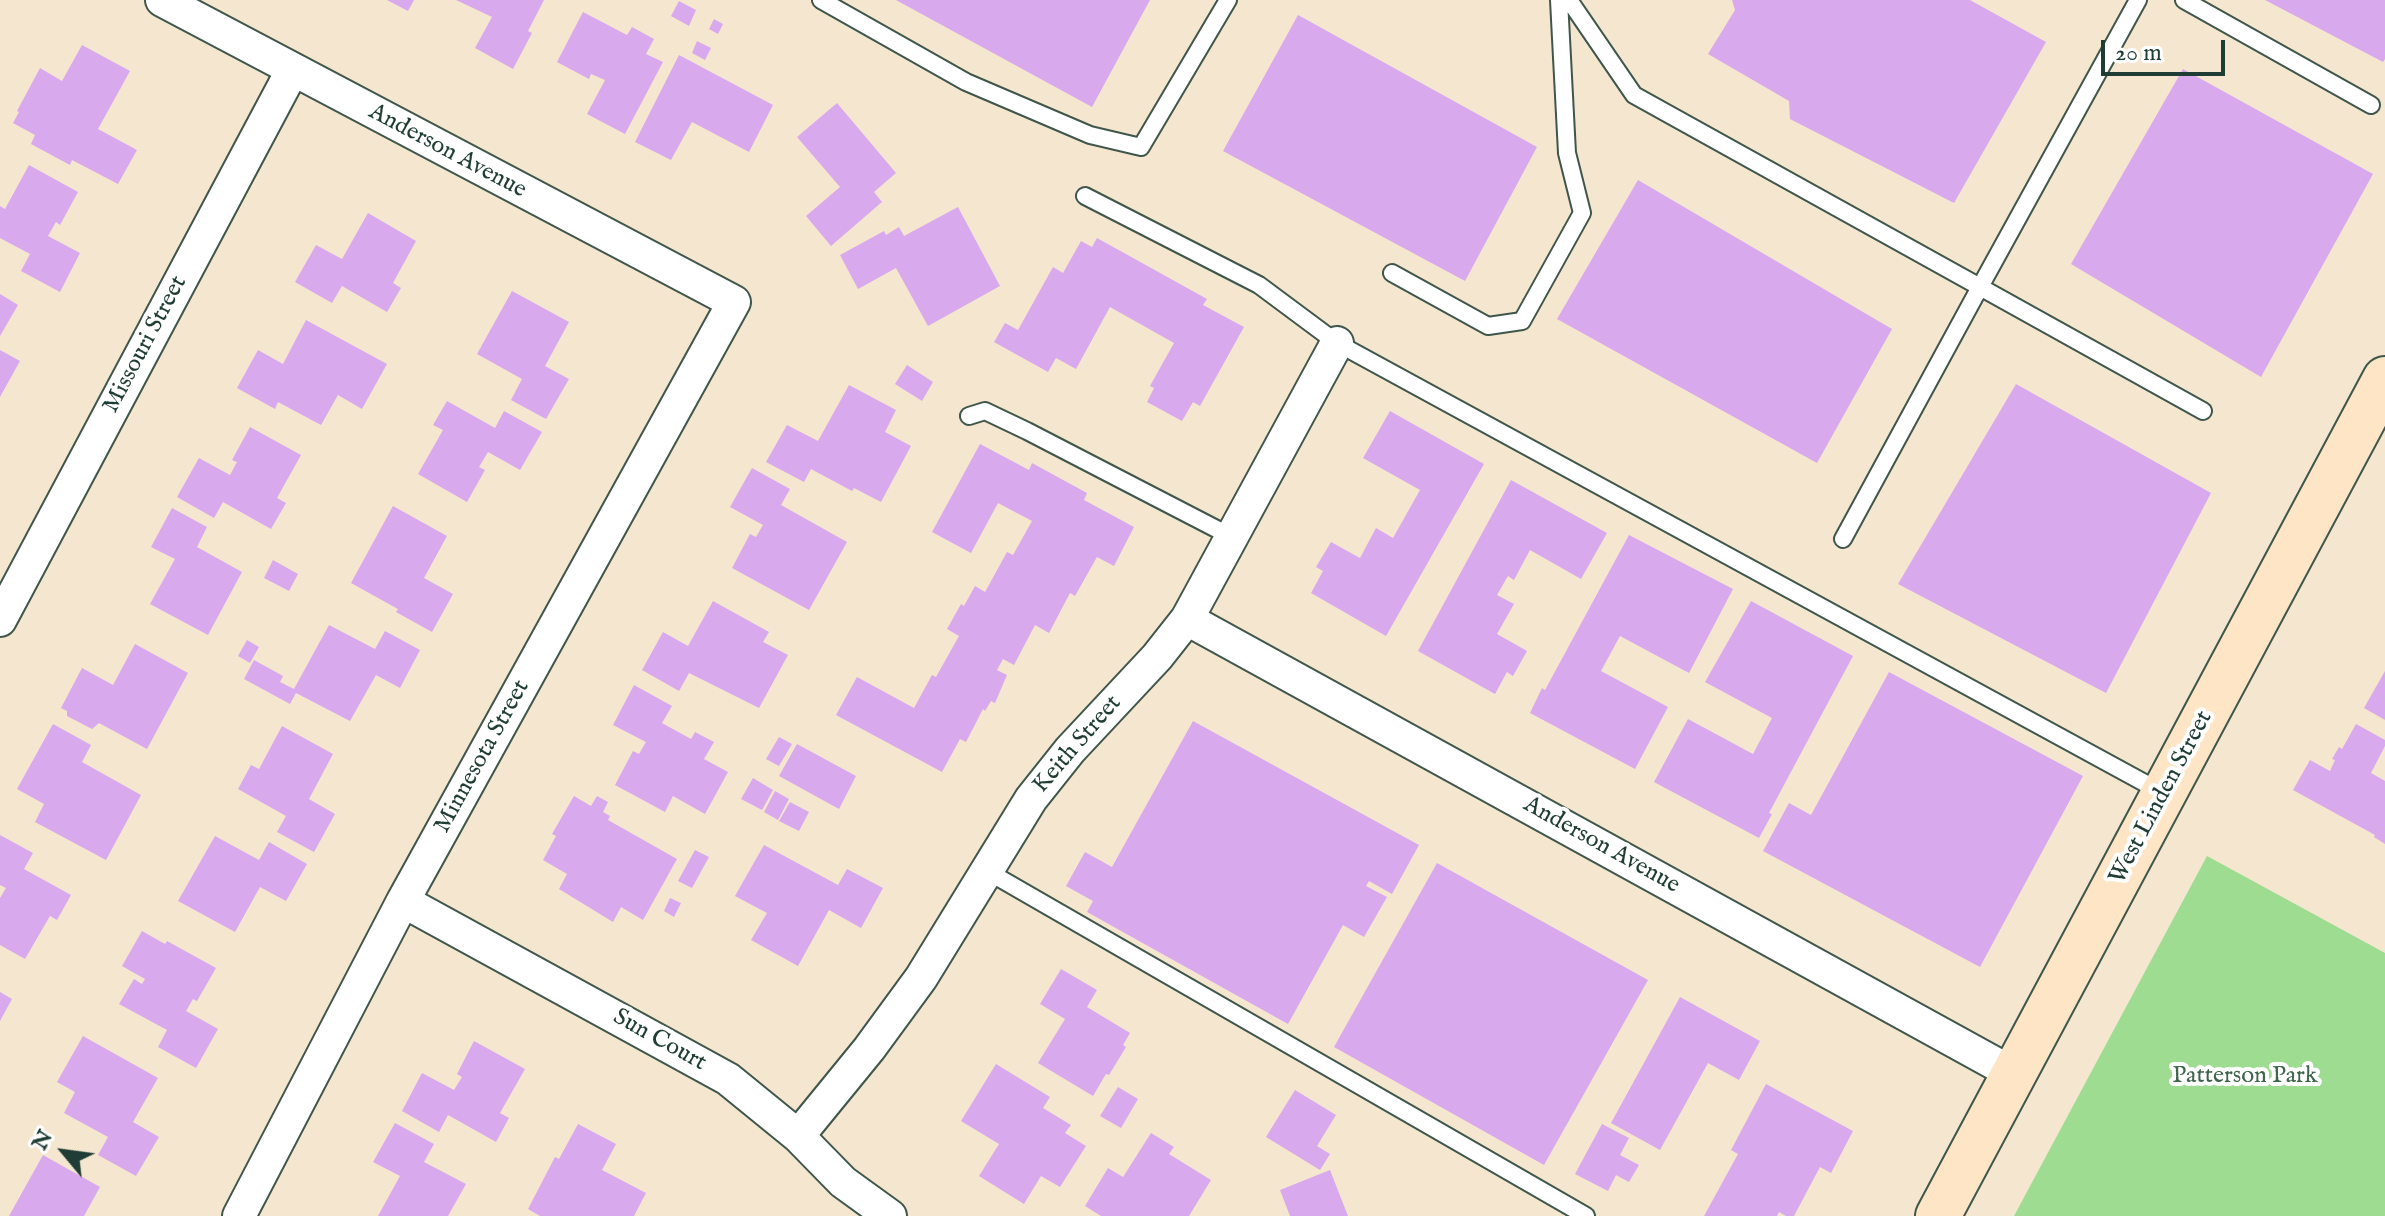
<!DOCTYPE html>
<html>
<head>
<meta charset="utf-8">
<style>
  body { margin:0 }
  #map { position:relative; width:2385px; height:1216px; overflow:hidden; background:#f5e6cf; font-family:"IM FELL English",serif }
  canvas { display:block }
  .north { position:absolute; left:24px; top:1112px; width:80px; height:80px; -webkit-text-stroke:6px #fff; paint-order:stroke; rotate:299deg; font-size:22px; font-weight:700; line-height:32px; text-align:center; color:#1f3d34 }
  .north::after { content:''; display:block; margin:auto; width:28px; height:36px; background:#1f3d34; clip-path:polygon(50% 0,100% 100%,50% 72%,0 100%) }
  .scale { position:absolute; left:2101px; top:40px; width:124px; height:36px; box-sizing:border-box; border:4px solid #1f3d34; border-top:0; padding-left:10px; font-size:24px; line-height:28px; white-space:nowrap; color:#1f3d34; -webkit-text-stroke:6px #fff; paint-order:stroke }
</style>
</head>
<body>
<div id="map">
<canvas width="2385" height="1216"></canvas>
<div class="north">N</div>
<div class="scale">20 m</div>
</div>
<script>
const ctx = document.querySelector('canvas').getContext('2d');
ctx.lineJoin = 'round';
function fill(path, color) { ctx.fillStyle = color; ctx.fill(path, 'evenodd'); }
const toPath = rows => new Path2D(rows.map(r => 'M' + r).join(''));
function strokePath(path, color, width, dash) { ctx.strokeStyle = color; ctx.lineWidth = width; ctx.lineCap = dash ? 'butt' : 'round'; ctx.setLineDash(dash || []); ctx.stroke(path); }
function drawText(font, color, halo, rows, align = 'center') {
  ctx.font = font + ' "IM FELL English",serif'; ctx.lineWidth = 8; ctx.setLineDash([]); ctx.textBaseline = 'middle'; ctx.strokeStyle = halo; ctx.fillStyle = color; for (const [text, x, y, turn = 0] of rows) {
    ctx.save(); ctx.translate(x, y); ctx.rotate((+turn || 0) * Math.PI / 180); ctx.textAlign = isNaN(turn) ? turn : align; if (halo) ctx.strokeText(text, 0, 0); ctx.fillText(text, 0, 0); ctx.restore();
  }
}
fill(toPath([
  [2207,856,2385,953,2385,1216,2014,1216]
]), '#9ddc91');
fill(toPath([
  [387,0,414,0,408,11],
  [456,0,544,0,528,31,532,33,513,69,475,48,492,17],
  [896,0,1150,0,1092,107],
  [1732,0,1970,0,2046,42,1954,203,1790,119,1789,101,1708,54,1735,10],
  [2265,0,2385,0,2385,59,2383,62],
  [679,1,696,10,689,26,671,16],
  [583,12,627,35,632,27,654,39,646,54,663,62,625,134,587,114,605,80,591,74,589,79,557,62],
  [1298,15,1537,147,1465,281,1223,151],
  [714,19,723,24,718,34,709,29],
  [697,41,711,48,705,60,692,53],
  [82,45,130,71,98,129,137,150,118,184,72,160,70,165,31,144,35,135,13,123,19,112,17,111,40,68,62,81],
  [679,55,773,105,749,152,692,122,671,160,635,142],
  [2183,69,2373,174,2261,377,2071,264],
  [837,103,896,173,874,192,882,202,831,246,806,216,840,187,797,137],
  [29,165,78,192,60,225,56,222,48,236,80,253,60,292,21,271,30,254,0,238,0,206,5,209],
  [1638,180,1892,329,1817,463,1557,319],
  [958,207,1000,286,928,326,896,268,858,289,840,255,884,231,886,235,899,227,904,236],
  [368,213,416,241,393,283,401,288,387,312,342,286,332,303,295,282,316,245,342,259],
  [1097,238,1207,299,1203,305,1244,327,1200,406,1193,402,1182,421,1147,402,1154,388,1150,386,1174,343,1110,307,1076,369,1056,358,1048,372,994,342,1005,323,1018,330,1053,267,1063,273,1081,241,1092,247],
  [512,291,569,322,545,366,569,379,546,419,511,400,522,379,477,354],
  [0,294,18,305,0,336],
  [306,320,387,364,362,409,338,395,321,425,278,402,275,409,237,388,258,350,283,364],
  [0,350,20,361,0,397],
  [907,365,933,382,922,401,895,384],
  [2016,384,2211,493,2106,693,1898,584],
  [849,385,896,410,885,432,911,446,881,502,854,488,852,491,811,469,804,482,766,462,787,425,818,441],
  [447,401,495,428,504,411,542,432,520,470,488,452,479,467,485,470,467,502,418,474,443,430,433,425],
  [1390,411,1484,464,1386,636,1311,593,1323,571,1316,567,1331,542,1360,558,1376,528,1393,538,1420,490,1363,458],
  [250,427,301,455,277,498,286,503,271,529,223,502,214,518,177,497,199,458,230,475,237,462,232,460],
  [980,444,1029,470,1032,463,1087,493,1084,500,1134,527,1114,566,1097,557,1075,596,1070,593,1049,633,1035,625,1014,665,1003,659,997,670,1007,675,995,703,991,701,985,711,983,709,966,742,960,739,942,772,836,715,857,677,914,708,932,675,936,677,959,636,947,629,961,604,964,606,975,586,985,592,1007,552,1013,555,1032,521,998,503,971,553,932,532],
  [752,468,790,489,781,505,847,542,809,610,732,568,750,534,756,537,763,525,730,507],
  [1511,480,1607,533,1581,579,1530,550,1514,580,1508,576,1497,595,1514,604,1497,634,1527,651,1513,676,1507,672,1495,694,1418,651],
  [393,506,447,536,424,578,453,594,432,632,396,612,398,609,351,583],
  [172,508,207,527,197,547,242,572,208,635,150,604,175,559,151,547],
  [1629,535,1733,589,1689,673,1620,636,1601,671,1668,707,1635,769,1530,713,1542,688,1545,690],
  [273,560,298,574,289,591,264,578],
  [713,601,769,632,763,642,788,655,759,708,689,673,679,691,642,670,663,632,688,646],
  [1751,601,1853,656,1769,813,1772,814,1759,838,1654,782,1688,719,1753,754,1772,718,1705,682],
  [329,625,375,649,385,631,420,650,400,688,376,675,350,721,296,693,290,704,244,679,254,660,283,676,280,682,294,689],
  [247,640,259,647,250,663,238,656],
  [135,644,188,673,147,749,99,723,92,729,67,716,67,711,61,708,82,668,113,685],
  [2385,671,2385,720,2364,708],
  [1889,672,2083,776,1980,967,1763,851,1789,803,1811,815],
  [634,685,672,706,662,723,691,739,695,732,714,742,704,759,728,772,705,814,673,796,665,812,615,785,633,751,639,754,646,742,613,725],
  [1193,721,1419,845,1392,894,1369,881,1366,886,1387,897,1364,937,1343,925,1288,1024,1087,912,1093,901,1066,886,1085,852,1112,867],
  [53,724,91,745,82,762,141,795,106,860,35,822,44,804,17,789],
  [2356,724,2385,740,2385,746,2371,773,2385,781,2385,844,2374,837,2375,835,2293,790,2310,760,2330,771,2335,760,2332,759,2339,747,2342,749],
  [282,726,333,754,309,799,335,814,314,852,277,832,286,816,238,789,251,765,259,769],
  [779,737,792,744,779,766,766,759],
  [797,744,856,776,839,809,779,776],
  [753,778,773,790,762,810,741,799],
  [775,791,789,799,778,820,764,812],
  [574,796,591,806,597,796,608,802,603,812,610,816,608,820,677,859,643,920,621,907,613,922,559,889,567,874,543,860,556,836,552,834],
  [790,802,809,812,799,831,779,821],
  [0,835,33,853,24,869,71,895,57,920,50,916,25,959,0,945,0,898,6,888,0,885],
  [215,836,259,860,269,842,307,864,286,901,260,887,235,932,178,901],
  [764,845,838,885,847,869,883,888,861,928,829,910,798,966,751,940,767,913,735,896],
  [695,850,709,857,692,888,678,881],
  [1437,863,1648,980,1544,1165,1334,1047],
  [670,898,681,903,674,917,664,911],
  [142,931,165,944,167,941,216,968,197,1001,193,999,186,1011,218,1029,196,1068,158,1047,167,1030,119,1004,134,979,142,984,145,979,122,966],
  [1061,969,1097,990,1087,1007,1130,1033,1123,1045,1126,1047,1109,1075,1106,1074,1093,1096,1038,1063,1065,1019,1040,1004],
  [0,992,12,999,0,1021],
  [1680,997,1760,1041,1739,1080,1708,1063,1660,1150,1611,1123],
  [83,1036,158,1078,133,1122,159,1137,136,1176,98,1155,108,1137,64,1113,75,1092,57,1082],
  [474,1041,525,1069,500,1113,509,1118,496,1142,448,1115,439,1132,402,1111,422,1073,454,1090,462,1077,457,1074],
  [996,1064,1050,1097,1043,1108,1071,1125,1065,1133,1086,1146,1060,1187,1041,1176,1024,1204,979,1176,999,1144,961,1121],
  [1766,1084,1853,1131,1831,1173,1820,1167,1794,1216,1786,1216,1779,1212,1777,1216,1704,1216,1738,1154,1731,1150],
  [1118,1087,1138,1099,1121,1128,1100,1116],
  [1295,1090,1336,1115,1317,1146,1330,1154,1320,1170,1266,1137],
  [395,1123,434,1144,424,1162,466,1184,448,1216,378,1216,400,1176,373,1162],
  [578,1124,616,1144,602,1170,646,1193,634,1216,540,1216,528,1209,555,1157,559,1159],
  [1602,1124,1629,1138,1620,1155,1639,1165,1629,1182,1616,1175,1608,1191,1575,1174],
  [1151,1133,1174,1147,1169,1154,1211,1180,1189,1216,1101,1216,1085,1206,1108,1168,1123,1177],
  [43,1155,100,1187,84,1216,9,1216],
  [1330,1170,1348,1216,1290,1216,1280,1190]
]), '#d9a9ee');
const lane = toPath([
  [821,0,966,82,1090,135,1141,147,1228,0],
  [1569,0,1634,95,1980,287,2138,0],
  [2184,0,2371,105],
  [1085,196,1259,285,1337,343,2163,793],
  [1392,273,1488,326,1522,321,1582,213,1567,153,1559,0],
  [969,416,985,411,1027,431,1232,537],
  [1843,539,1980,287,2203,411],
  [987,871,1586,1216]
]);
const street = toPath([
  [162,0,734,302,403,901,239,1216],
  [1187,619,2014,1074],
  [0,620,292,71],
  [403,901,728,1079,798,1136,843,1182,890,1216],
  [798,1136,869,1049,921,978,1031,799,1070,750,1157,657,1187,619,1337,343]
]);
const secondary = toPath([
  [1938,1216,2385,379]
]);
strokePath(lane, '#3f564b', 20);
strokePath(street, '#3f564b', 36);
strokePath(secondary, '#3f564b', 48);
strokePath(lane, '#fff', 16);
strokePath(street, '#fff', 32);
strokePath(secondary, '#fde5c5', 44);
drawText('24px', '#1f3d34', '#fff', [
  ["Anderson Avenue",447,152,28],
  ["Missouri Street",146,345,-62],
  ["Keith Street",1078,745,-49],
  ["Minnesota Street",483,757,-61],
  ["West Linden Street",2162,798,-62],
  ["Anderson Avenue",1601,846,29],
  ["Sun Court",659,1041,29]
]);
drawText('24px', '#3e654b', '#fff', [
  ["Patterson Park",2245,1077]
]);
</script>
</body>
</html>
